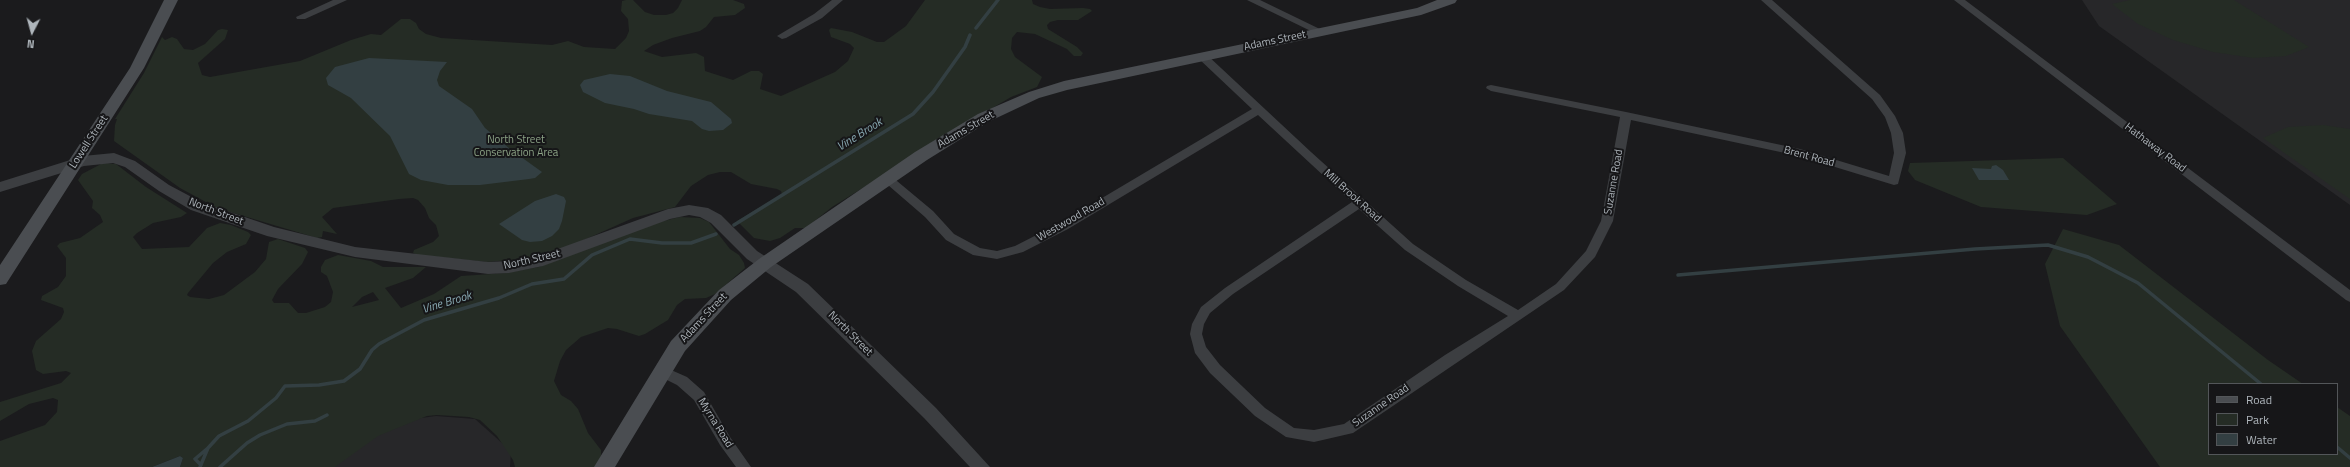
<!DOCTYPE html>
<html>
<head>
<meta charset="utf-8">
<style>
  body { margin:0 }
  #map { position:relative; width:2350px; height:467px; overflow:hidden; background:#1b1b1d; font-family:"Titillium Web",sans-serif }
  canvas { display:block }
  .legend { position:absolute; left:2208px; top:383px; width:130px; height:72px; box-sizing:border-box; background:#161618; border:1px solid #535659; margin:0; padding:5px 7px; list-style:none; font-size:12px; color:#aeb5bb }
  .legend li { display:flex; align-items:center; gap:8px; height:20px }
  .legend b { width:20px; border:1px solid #535659 }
  .north { position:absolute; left:12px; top:12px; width:40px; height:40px; -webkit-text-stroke:3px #161618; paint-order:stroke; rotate:186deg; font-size:11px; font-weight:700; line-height:16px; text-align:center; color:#aeb5bb }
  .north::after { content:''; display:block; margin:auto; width:14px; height:18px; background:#aeb5bb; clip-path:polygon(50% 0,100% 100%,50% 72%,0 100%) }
</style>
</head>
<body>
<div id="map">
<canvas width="2350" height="467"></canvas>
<ul class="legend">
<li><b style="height:5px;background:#4a4d51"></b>Road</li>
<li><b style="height:11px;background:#252c25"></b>Park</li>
<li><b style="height:11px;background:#333f42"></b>Water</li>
</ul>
<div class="north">N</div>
</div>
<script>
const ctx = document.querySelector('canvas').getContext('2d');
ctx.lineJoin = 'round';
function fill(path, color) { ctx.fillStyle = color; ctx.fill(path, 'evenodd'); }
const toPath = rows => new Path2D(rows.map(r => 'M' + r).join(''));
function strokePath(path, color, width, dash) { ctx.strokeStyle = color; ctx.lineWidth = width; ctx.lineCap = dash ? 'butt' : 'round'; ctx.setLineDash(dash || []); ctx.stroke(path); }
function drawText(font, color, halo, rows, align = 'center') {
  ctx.font = font + ' "Titillium Web",sans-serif'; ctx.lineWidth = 4; ctx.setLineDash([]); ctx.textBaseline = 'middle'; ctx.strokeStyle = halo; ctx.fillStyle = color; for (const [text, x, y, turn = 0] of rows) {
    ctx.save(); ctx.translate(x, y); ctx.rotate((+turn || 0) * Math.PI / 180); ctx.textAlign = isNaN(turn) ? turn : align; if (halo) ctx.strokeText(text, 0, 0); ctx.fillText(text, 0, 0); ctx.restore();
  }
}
fill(toPath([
  [2082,0,2350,0,2350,205,2099,26],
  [436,416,475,419,511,451,510,467,333,467,391,422]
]), '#272729');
fill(toPath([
  [626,0,633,0,645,12,654,15,666,15,673,13,678,8,682,0,733,0,744,4,745,8,735,15,714,17,706,27,700,31,672,38,653,45,644,51,662,57,696,53,704,57,705,71,733,80,751,71,759,71,763,74,760,89,781,96,835,72,848,61,854,48,850,44,831,37,829,30,831,28,852,32,877,42,884,42,906,26,925,0,1032,0,1033,4,1040,7,1050,9,1083,8,1090,9,1092,11,1078,20,1058,20,1050,22,1047,25,1048,29,1077,47,1083,53,1081,56,1074,56,1067,49,1035,34,1017,32,1012,38,1011,49,1015,57,1042,77,1037,87,1011,97,989,110,832,207,806,228,795,228,780,238,770,241,754,238,737,221,782,194,781,191,777,189,751,184,731,172,720,172,708,175,691,186,675,207,633,218,575,244,531,258,487,262,418,255,413,253,414,250,433,242,439,236,436,225,429,218,425,208,418,200,413,198,399,199,333,208,322,217,337,234,323,231,322,237,317,238,217,208,180,188,114,141,115,125,117,119,115,119,144,73,162,37,165,40,172,37,177,39,184,49,193,50,205,44,218,30,222,29,228,30,225,39,198,63,202,75,210,77,300,61,351,40,371,34,381,35,401,19,410,19,416,23,419,29,426,34,441,38,552,45,568,41,584,47,615,49,626,38,629,31,628,19,621,11,622,1],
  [2130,0,2234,0,2309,47,2286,56,2253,58,2213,52,2173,40,2138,24,2112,4],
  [2323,125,2350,129,2350,199,2263,138,2288,127],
  [2063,158,2117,204,2087,215,1981,207,1915,180,1908,171,1910,163],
  [103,163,116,164,146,187,187,213,181,217,153,223,137,233,133,237,142,249,189,247,207,228,220,223,231,225,248,232,251,235,246,244,227,252,213,263,188,293,187,295,190,297,209,299,224,295,255,272,266,259,269,242,278,239,305,248,308,252,302,264,278,289,272,300,274,303,289,303,298,313,306,313,325,307,331,302,333,292,327,276,321,272,321,267,325,260,338,255,371,261,383,267,426,267,413,278,385,288,401,308,434,294,461,276,506,273,539,267,655,223,680,217,700,218,709,222,730,249,739,255,744,263,745,268,715,294,706,298,685,299,677,305,668,320,645,334,639,336,617,329,608,328,581,337,566,350,560,361,554,381,561,395,571,401,578,409,588,433,601,450,601,456,595,467,515,467,513,460,497,436,480,420,469,417,437,415,427,416,378,436,335,467,180,467,183,458,180,456,152,467,0,467,0,441,45,425,57,412,58,400,53,398,29,404,0,421,0,402,61,383,71,373,66,371,43,374,36,370,32,351,36,341,61,319,64,312,63,308,41,300,42,296,58,287,66,276,66,258,57,246,60,243,80,238,103,222,100,215,92,208,93,201,78,180,82,174],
  [373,292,379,300,352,307,362,297],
  [2063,229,2119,245,2268,360,2303,384,2209,384,2209,454,2337,454,2337,407,2350,416,2350,467,2160,467,2060,326,2045,264]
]), '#252c25');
fill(toPath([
  [369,58,447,62,440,71,437,80,439,86,472,109,485,128,510,149,542,172,535,178,529,179,480,185,448,185,421,180,409,174,390,136,351,98,328,85,326,78,335,67],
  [610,74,630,76,667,91,711,102,731,119,732,123,723,130,709,131,702,129,692,121,649,114,634,109,605,103,583,92,580,85,584,80],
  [1996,165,2003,170,2009,180,1979,180,1972,168,1991,169,1992,166],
  [556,194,564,197,566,201,562,221,559,229,552,236,542,241,530,242,522,240,499,224,535,201],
  [180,456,183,458,180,467,152,467]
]), '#333f42');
strokePath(toPath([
  [976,28,998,0],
  [734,225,913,114,933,92,965,47,970,35],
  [1678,275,1975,249,2048,245,2088,257,2138,283,2261,384],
  [2337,447,2350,458],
  [201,465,195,459,208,448],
  [200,467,208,448,219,436,248,421,276,398,285,386,319,385,344,381,360,369,372,350,379,344,424,320,499,298,532,284,564,279,592,255,630,239,662,243,691,243,716,234],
  [220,467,247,443,260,435,287,424,315,421,327,415]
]), '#333f42', 3.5);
fill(toPath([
  [333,0,347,0,305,19,297,19,296,17,333,0],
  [832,0,843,0,822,18,786,38,782,39,777,36,814,14,832,0],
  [1247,0,1260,0,1326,32,1321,35,1317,34,1247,0],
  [1761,0,1772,0,1880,95,1895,116,1903,133,1906,153,1898,184,1894,185,1799,156,1631,120,1613,221,1595,257,1564,290,1353,433,1314,442,1286,437,1255,416,1210,373,1195,353,1190,334,1192,324,1201,307,1225,288,1352,202,1258,115,1068,229,1023,252,997,259,973,255,946,240,925,217,881,179,883,176,891,176,933,211,954,234,980,248,997,251,1015,246,1060,223,1252,109,1198,58,1197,56,1198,54,1202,53,1206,54,1311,152,1413,244,1466,280,1518,310,1556,284,1586,251,1601,221,1620,117,1491,91,1486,88,1487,86,1491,85,1626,112,1800,149,1889,176,1894,153,1891,133,1885,117,1872,99,1761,0],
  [1359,209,1405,250,1458,286,1508,316,1445,355,1344,424,1314,430,1294,428,1265,408,1220,365,1206,347,1202,334,1204,324,1210,313,1233,294,1359,209],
  [1954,0,1965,0,2350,290,2350,302,2346,300,1954,0],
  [662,366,687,377,704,392,730,437,751,467,736,467,720,445,694,400,677,385,657,375,655,371,657,367,662,366]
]), '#3c3e41');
fill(toPath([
  [114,153,135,161,169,185,201,202,274,227,355,247,488,262,509,261,541,255,668,209,689,205,708,208,721,215,757,251,808,284,936,408,990,467,970,467,924,418,796,292,747,259,711,223,700,217,689,215,670,219,543,266,509,273,488,274,355,257,267,236,191,210,159,191,125,167,113,163,84,166,0,192,0,182,83,156,114,153]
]), '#3c3e41');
fill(toPath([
  [164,0,178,0,144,68,6,284,0,285,0,265,130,68,164,0],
  [1437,0,1457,0,1455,3,1421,15,1067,90,1039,98,988,122,927,160,771,267,731,300,685,351,615,467,594,467,671,341,719,290,759,259,915,152,978,114,1029,92,1064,81,1417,8,1437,0]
]), '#4a4d51');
drawText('11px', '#aeb5bb', '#161618', [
  ["Adams Street",1275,41,-12],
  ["Adams Street",966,130,-30],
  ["Lowell Street",89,142,-57],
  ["Hathaway Road",2155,148,37],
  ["Brent Road",1809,157,15],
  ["Suzanne Road",1614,182,-80],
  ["Mill Brook Road",1352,196,42],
  ["North Street",216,212,21],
  ["Westwood Road",1071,220,-30],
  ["North Street",532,260,-13],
  ["Adams Street",704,318,-47],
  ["North Street",850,334,45],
  ["Suzanne Road",1381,406,-35],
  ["Myrna Road",715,423,58]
]);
drawText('11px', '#8da487', '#161618', [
  ["North Street",516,140],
  ["Conservation Area",516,153]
]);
drawText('italic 12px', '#89a9b2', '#161618', [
  ["Vine Brook",860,135,-32],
  ["Vine Brook",447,303,-17]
]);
</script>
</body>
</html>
